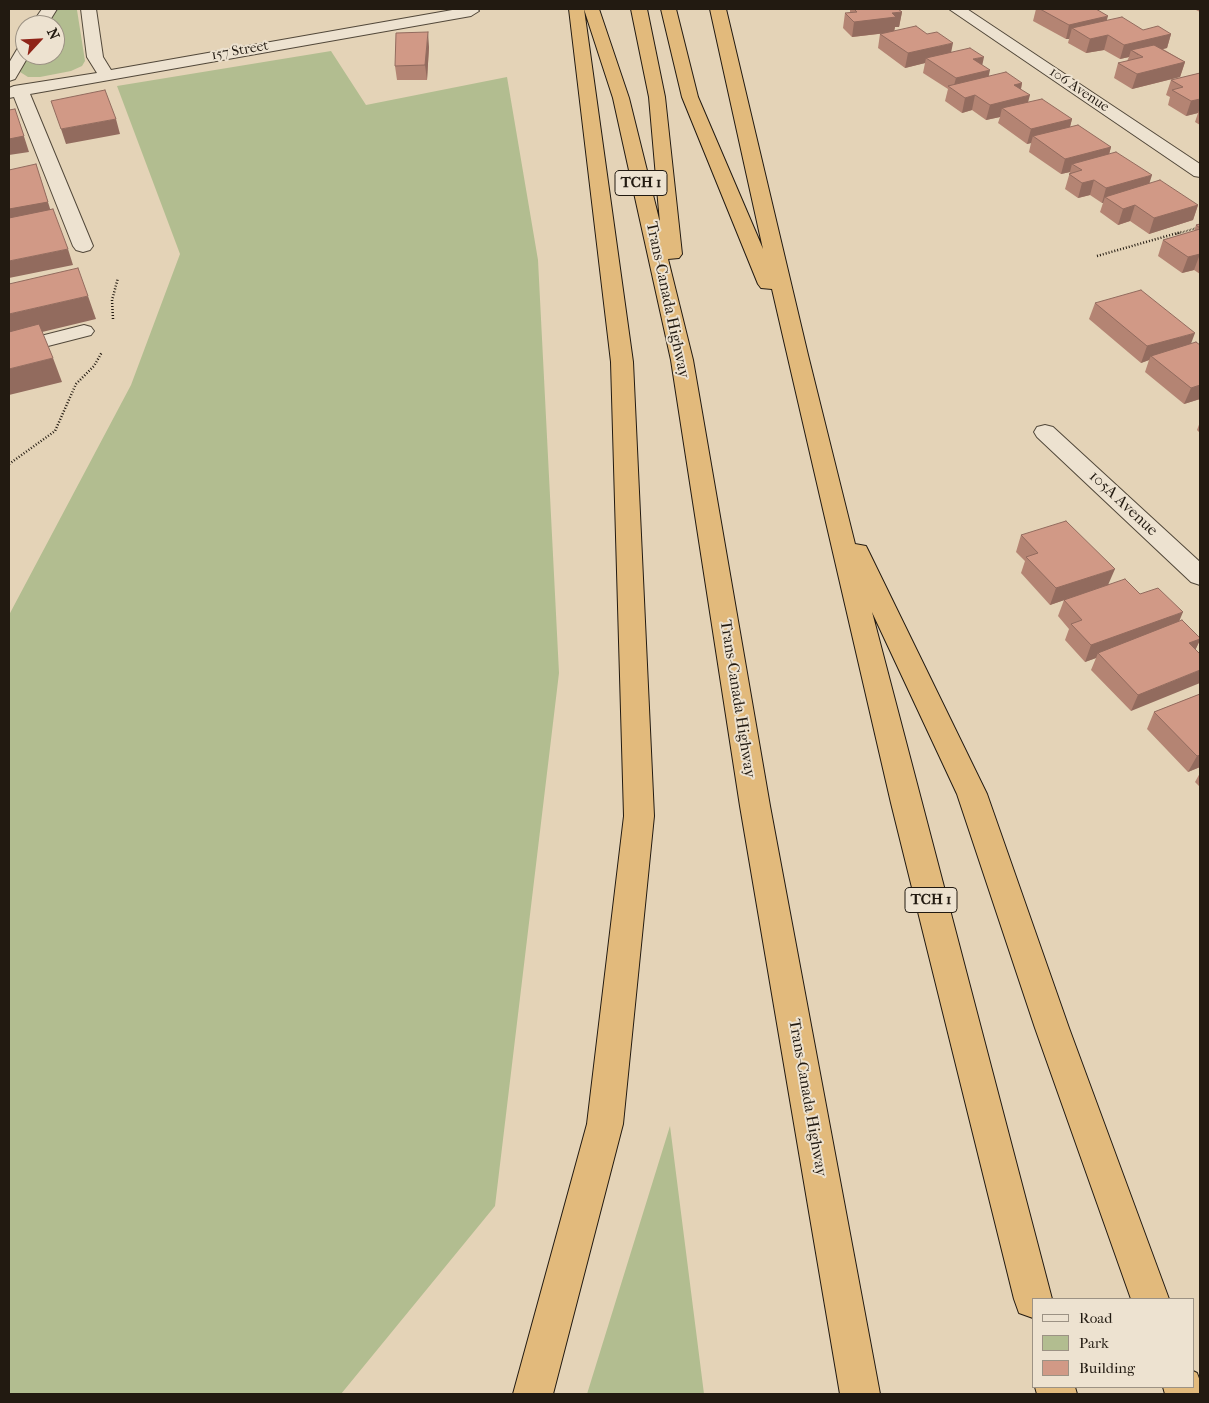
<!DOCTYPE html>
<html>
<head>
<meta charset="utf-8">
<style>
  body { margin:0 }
  #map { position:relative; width:1209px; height:1403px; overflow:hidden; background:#e4d3b7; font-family:"IM FELL French Canon",serif }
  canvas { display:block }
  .frame { position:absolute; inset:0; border:10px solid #221a11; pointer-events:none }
  .legend { position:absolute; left:1032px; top:1298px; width:162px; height:90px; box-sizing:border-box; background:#ede2d0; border:1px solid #9c9284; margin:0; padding:6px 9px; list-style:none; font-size:15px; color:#221a11 }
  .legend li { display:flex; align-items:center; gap:10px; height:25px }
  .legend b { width:25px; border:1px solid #9c9284 }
  .north { position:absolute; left:15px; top:15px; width:50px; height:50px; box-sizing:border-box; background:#ede2d0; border:1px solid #9c9284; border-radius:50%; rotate:65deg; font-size:14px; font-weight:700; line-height:20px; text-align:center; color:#221a11 }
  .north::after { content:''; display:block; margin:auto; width:18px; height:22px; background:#8f2418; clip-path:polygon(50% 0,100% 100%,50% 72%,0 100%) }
</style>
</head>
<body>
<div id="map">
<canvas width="1209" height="1403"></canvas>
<div class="frame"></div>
<ul class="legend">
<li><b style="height:6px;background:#ede2d0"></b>Road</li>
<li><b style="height:14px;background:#b2bd90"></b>Park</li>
<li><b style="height:14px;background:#d19986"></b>Building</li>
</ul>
<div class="north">N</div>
</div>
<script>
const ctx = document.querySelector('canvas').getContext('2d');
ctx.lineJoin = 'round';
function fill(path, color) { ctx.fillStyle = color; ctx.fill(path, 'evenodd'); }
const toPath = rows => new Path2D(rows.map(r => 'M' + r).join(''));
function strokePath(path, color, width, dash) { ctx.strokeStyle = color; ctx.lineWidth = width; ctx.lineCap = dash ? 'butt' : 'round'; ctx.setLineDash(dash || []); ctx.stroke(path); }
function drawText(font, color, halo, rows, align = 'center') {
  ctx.font = font + ' "IM FELL French Canon",serif'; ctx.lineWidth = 4; ctx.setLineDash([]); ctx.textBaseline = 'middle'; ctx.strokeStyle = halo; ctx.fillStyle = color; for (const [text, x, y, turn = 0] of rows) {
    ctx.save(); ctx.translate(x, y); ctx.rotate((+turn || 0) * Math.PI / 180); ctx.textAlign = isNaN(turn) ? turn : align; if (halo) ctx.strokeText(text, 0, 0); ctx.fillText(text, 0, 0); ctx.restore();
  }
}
fill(toPath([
  [55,9,77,10,85,61,82,66,71,71,40,77,28,77,20,72,28,55,55,55,55,25,46,25],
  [331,51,366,105,507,77,538,260,559,673,495,1206,341,1394,9,1394,9,615,131,385,180,254,117,86],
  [670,1126,704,1394,587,1394]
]), '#b2bd90');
const minor = toPath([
  [42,9,57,9,47,25,31,25,42,9],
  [81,9,96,9,103,57,111,70,458,9,477,9,479,11,471,16,30,94,93,246,90,250,83,252,76,250,73,246,14,97,9,98,9,88,14,86,97,73,87,57,81,9],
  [949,9,967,9,1200,164,1200,177,1194,176,949,9],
  [25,44,25,55,29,55,15,79,9,81,9,63,19,46,25,44],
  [84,325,91,327,94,331,91,335,9,356,9,344,84,325],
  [1045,425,1053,427,1200,562,1200,585,1191,582,1037,437,1034,432,1037,427,1045,425]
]);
const highway = toPath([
  [569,9,599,9,629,98,660,223,649,97,631,9,647,9,665,97,682,254,679,258,668,259,693,360,770,806,880,1394,840,1394,740,806,671,360,613,98,584,9,633,362,654,816,623,1124,553,1394,513,1394,587,1124,624,816,611,362,569,9],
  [661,9,676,9,698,97,763,249,710,9,726,9,808,355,855,544,866,546,869,552,987,794,1069,1028,1169,1299,1131,1299,1035,1028,957,794,872,612,1052,1299,1033,1299,1033,1318,1019,1313,1014,1299,891,803,772,289,761,288,758,284,682,97,661,9],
  [1193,1371,1197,1373,1200,1381,1200,1394,1165,1394,1163,1387,1193,1387,1193,1371],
  [1035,1387,1075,1387,1077,1394,1037,1394,1035,1387]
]);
strokePath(minor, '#52483a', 2);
strokePath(highway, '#221a11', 2);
strokePath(toPath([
  [1176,234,1200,227]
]), '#221a11', 2, [0.5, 1]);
strokePath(toPath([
  [1097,256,1181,232],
  [113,319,112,300,118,278],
  [9,464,55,431,76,384,94,366,102,352]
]), '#221a11', 2.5, [1, 2]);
fill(minor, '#ede2d0');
fill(highway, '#e2ba7c');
fill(toPath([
  [850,9,898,9,902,12,899,27,895,27,894,31,951,52,982,65,989,76,1022,83,1021,89,1028,102,1072,119,1070,127,1111,147,1109,154,1150,183,1198,205,1193,220,1149,234,1130,221,1118,225,1100,212,1103,203,1102,203,1090,195,1078,198,1065,189,1070,172,1061,174,1029,152,1031,143,1027,144,998,123,1000,117,986,120,972,110,962,113,945,101,948,89,923,73,925,63,905,68,878,48,880,34,887,33,852,37,843,28,845,13,850,13],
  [1036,9,1098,9,1098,10,1106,21,1143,30,1171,34,1167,48,1163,49,1185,62,1180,77,1132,89,1114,78,1118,63,1127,61,1129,57,1120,59,1104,50,1086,53,1068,43,1069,39,1066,39,1033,21],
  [1196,9,1200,9,1200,12,1196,10],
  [429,47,427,80,397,80,395,66],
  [1200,73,1200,125,1195,122,1198,113,1186,116,1168,105,1170,97,1166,95,1171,80],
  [1200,224,1200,274,1194,270,1182,273,1158,256,1163,240,1194,231,1196,225],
  [1095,303,1191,344,1200,399,1184,404,1145,372,1149,360,1141,363,1089,319],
  [1200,422,1200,433,1197,430],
  [1021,535,1108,584,1140,594,1179,621,1200,638,1200,640,1195,650,1131,711,1091,670,1096,658,1085,662,1065,640,1069,629,1058,616,1064,600,1050,605,1021,573,1025,561,1016,552],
  [1200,694,1200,767,1188,772,1147,729,1154,712],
  [1200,773,1200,787,1195,782]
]), '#b48473');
fill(toPath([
  [1096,9,1098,9,1095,19,1108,16,1104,30,1072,28,1069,39,1066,39,1069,25],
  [902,12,899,27,895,27,894,32,852,37,854,22,892,13],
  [428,32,429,47,427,80,425,65],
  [1171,34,1167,48,1138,55,1131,50,1129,57,1120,59,1124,45],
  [1108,35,1104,50,1086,53,1090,39],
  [953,43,950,58,926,58,925,63,905,68,908,53],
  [984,57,981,71,973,59],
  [1185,62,1180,77,1132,89,1137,74],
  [990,70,987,84,953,89,956,78],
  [1022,83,1019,98,1014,85],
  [975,95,972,110,962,113,965,98],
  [1030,95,1026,110,1002,108,1000,117,986,120,990,105],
  [1200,99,1200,108,1198,113,1186,116,1191,101],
  [116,119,120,134,66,144,61,129],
  [1072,119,1068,134,1033,136,1031,143,1027,144,1031,129],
  [20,124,29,152,9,155,9,139],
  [1111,147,1107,162,1072,164,1070,172,1061,174,1065,159],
  [36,164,53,218,9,226,9,209],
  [1152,175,1147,191,1105,197,1103,203,1102,203,1106,188],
  [1094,180,1090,195,1078,198,1082,183],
  [1135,205,1130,221,1118,225,1123,209],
  [1198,205,1193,220,1149,234,1154,218],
  [68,249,73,265,9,278,9,261],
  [1200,254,1194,270,1182,273,1188,257],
  [88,296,96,319,9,340,9,314],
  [1195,333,1189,349,1151,356,1149,360,1141,363,1147,346],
  [53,358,62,382,9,395,9,369],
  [1200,385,1200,399,1184,404,1191,388],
  [1115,569,1108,585,1050,605,1056,588],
  [1183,612,1176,629,1098,653,1096,658,1085,662,1091,645],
  [1200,639,1200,640,1193,655,1189,643],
  [1200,670,1200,683,1131,711,1138,695],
  [1200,755,1200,767,1188,772,1197,756]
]), '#926b5e');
const building = toPath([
  [854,9,898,9,902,12,892,13,896,17,854,22,845,13,857,12,854,9],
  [1040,9,1097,9,1096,9,1108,16,1069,25,1040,9],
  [1122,17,1143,30,1158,26,1171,34,1124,45,1108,35,1090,39,1072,28,1122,17],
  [916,26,927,34,937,32,953,43,908,53,880,34,916,26],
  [428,32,425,65,395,66,396,33,428,32],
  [1154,45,1185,62,1137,74,1118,63,1143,57,1131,50,1154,45],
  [970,48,984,57,973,59,990,70,956,78,926,58,970,48],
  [1006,72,1022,83,1014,85,1030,95,990,105,975,95,965,98,948,86,1006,72],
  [1200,73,1200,99,1191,101,1172,90,1183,87,1171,80,1200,73],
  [105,90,116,119,61,129,51,101,105,90],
  [1042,99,1072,119,1031,129,1002,108,1042,99],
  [15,109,24,136,9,139,9,110,15,109],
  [1078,125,1111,147,1065,159,1033,136,1078,125],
  [1116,152,1152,175,1106,188,1094,180,1082,183,1069,174,1082,170,1072,164,1116,152],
  [36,164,48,202,9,209,9,170,36,164],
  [1160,180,1198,205,1154,218,1135,205,1123,209,1105,197,1160,180],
  [53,209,68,249,9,261,9,218,53,209],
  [1200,224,1200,228,1196,225,1200,224],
  [1200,229,1200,254,1188,257,1163,240,1200,229],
  [78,268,88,296,9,314,9,284,78,268],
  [1141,290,1195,333,1147,346,1095,303,1141,290],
  [39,324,53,358,9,369,9,332,39,324],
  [1196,342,1200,345,1200,385,1191,388,1151,356,1196,342],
  [1066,521,1115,569,1056,588,1026,557,1038,553,1021,535,1066,521],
  [1125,579,1140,594,1158,588,1183,612,1091,645,1071,624,1082,620,1064,600,1125,579],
  [1182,620,1200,638,1200,639,1189,643,1200,654,1200,670,1138,695,1098,653,1182,620],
  [1200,694,1200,755,1197,756,1154,712,1200,694]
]);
fill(building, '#d19986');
strokePath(building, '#926b5e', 1);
drawText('14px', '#221a11', '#ede2d0', [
  ["157 Street",240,51,-10],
  ["106 Avenue",1079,90,34]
]);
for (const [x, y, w] of [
  [641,183,52],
  [931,900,52]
]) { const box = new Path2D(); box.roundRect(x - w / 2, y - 12.5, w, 25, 4); ctx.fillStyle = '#ede2d0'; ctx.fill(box); strokePath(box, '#221a11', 1); }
drawText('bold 15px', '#221a11', null, [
  ["TCH 1",641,183],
  ["TCH 1",931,900]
]);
drawText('16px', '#221a11', '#ede2d0', [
  ["Trans-Canada Highway",667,300,78],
  ["105A Avenue",1123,504,43],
  ["Trans-Canada Highway",737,699,81],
  ["Trans-Canada Highway",807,1098,80]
]);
</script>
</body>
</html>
